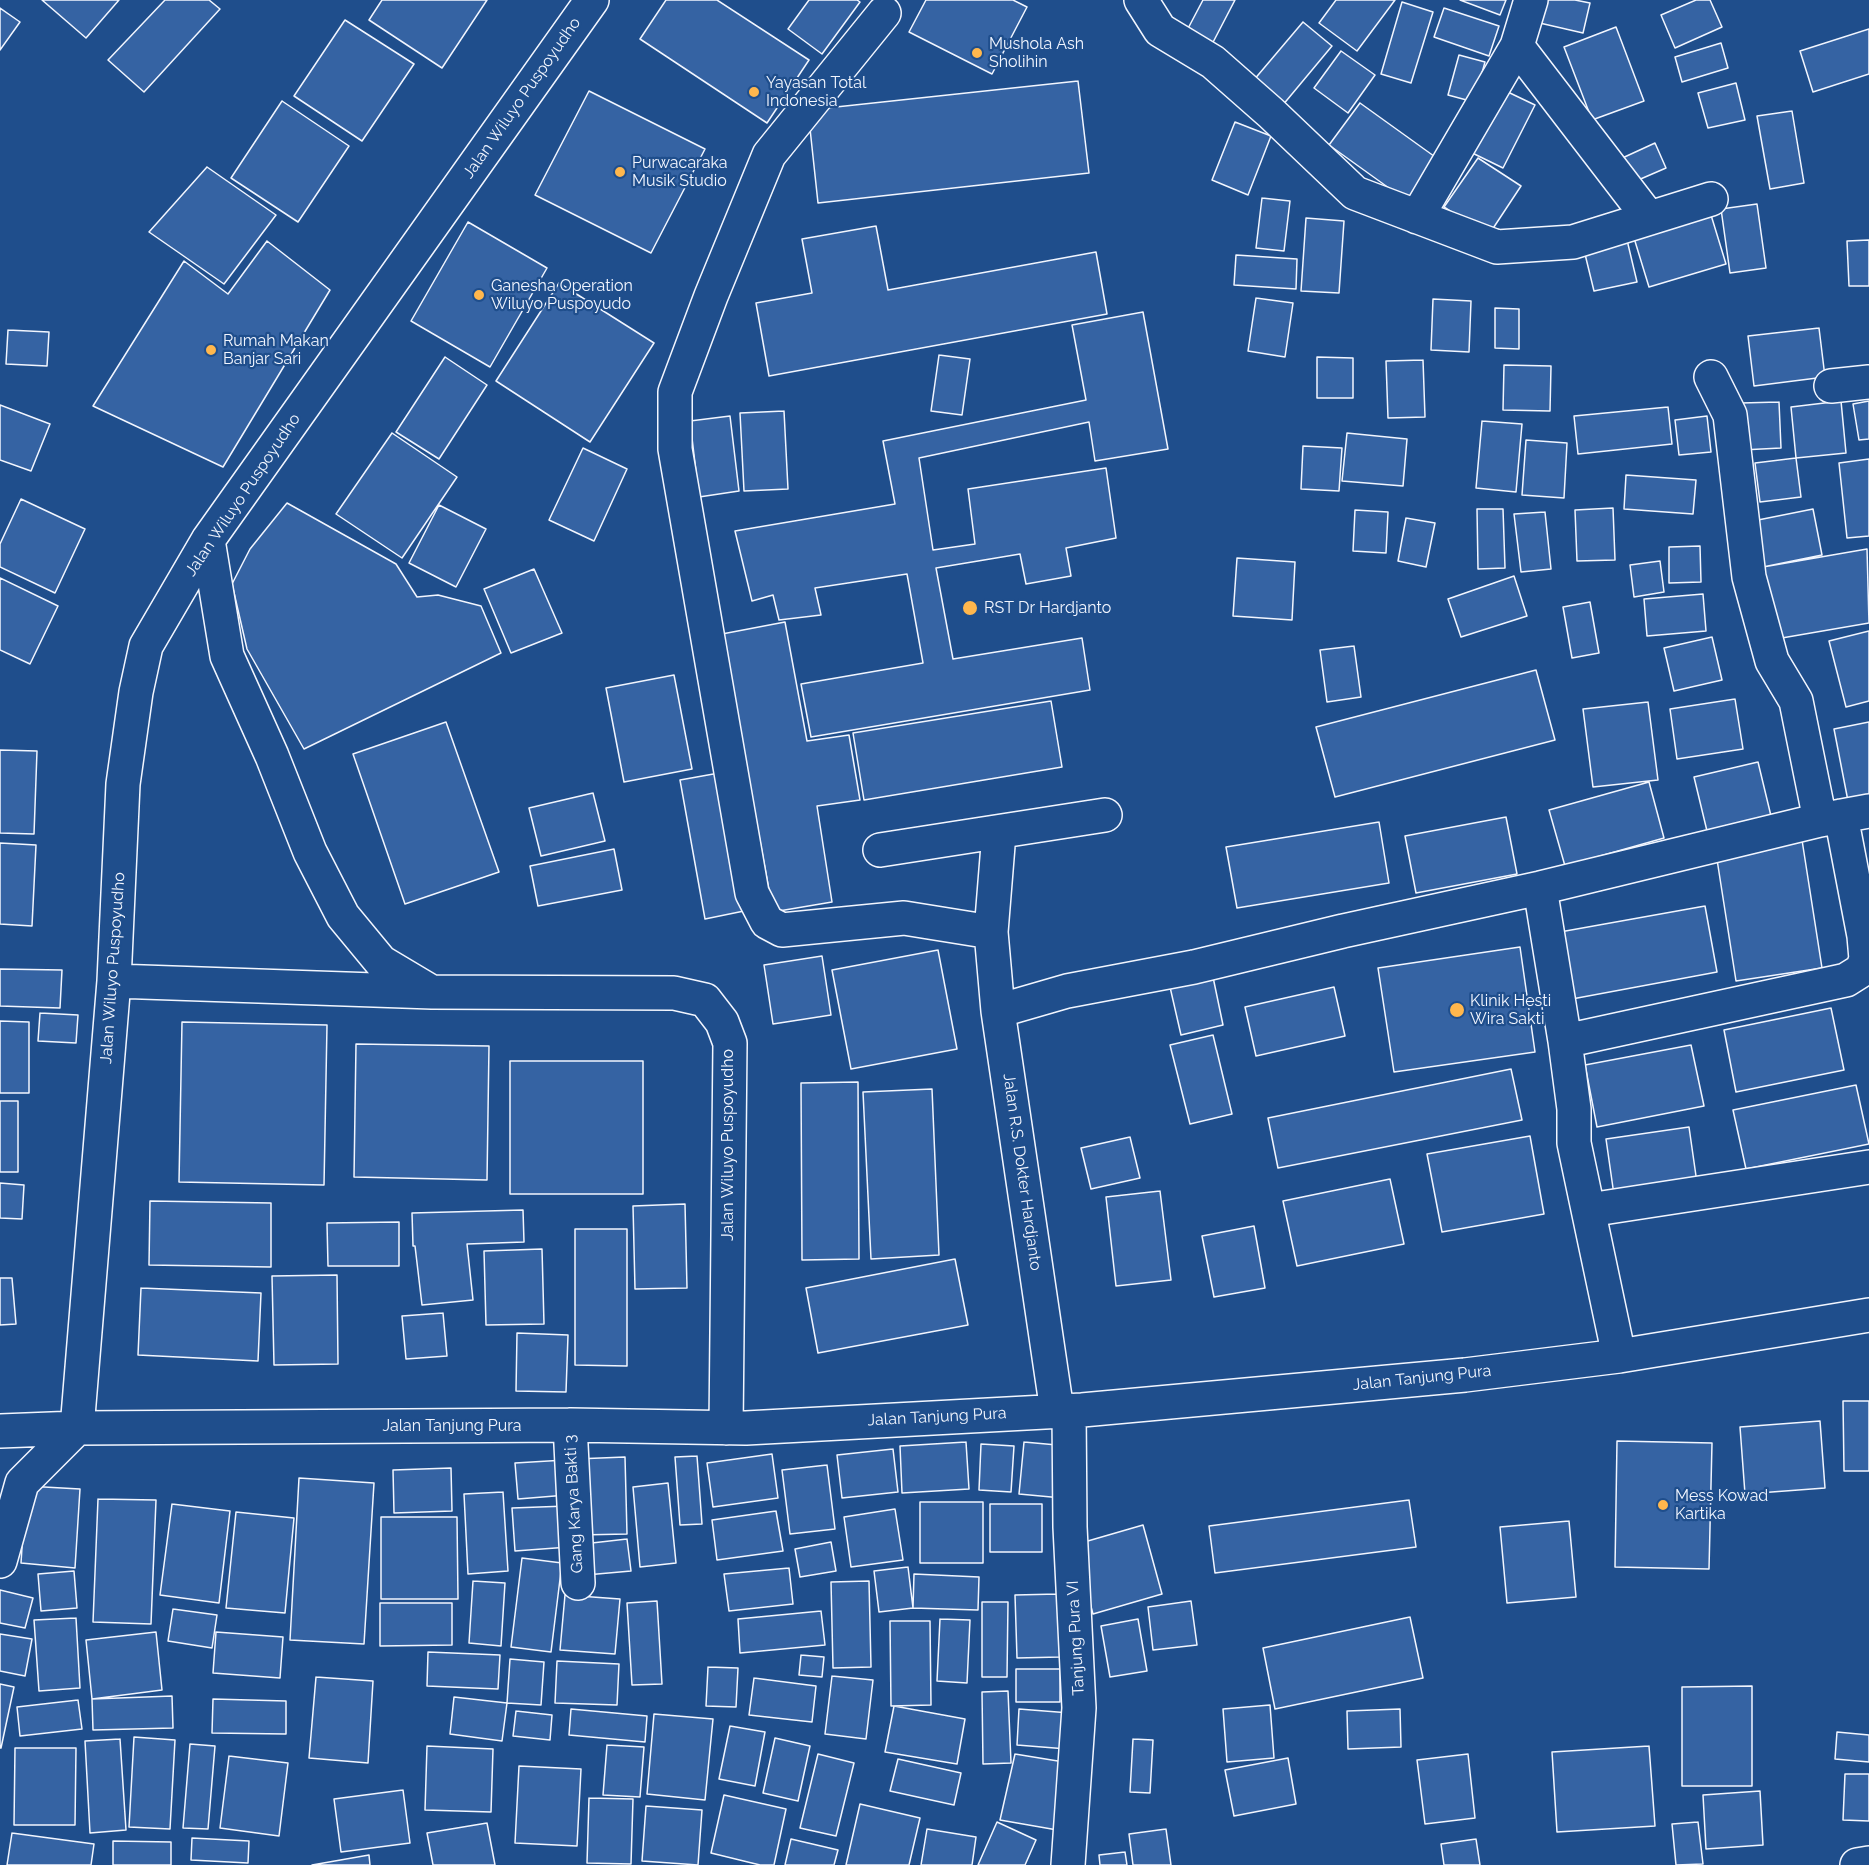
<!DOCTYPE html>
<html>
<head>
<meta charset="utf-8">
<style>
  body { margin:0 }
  canvas { display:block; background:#1f4e8c }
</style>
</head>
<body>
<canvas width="1869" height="1865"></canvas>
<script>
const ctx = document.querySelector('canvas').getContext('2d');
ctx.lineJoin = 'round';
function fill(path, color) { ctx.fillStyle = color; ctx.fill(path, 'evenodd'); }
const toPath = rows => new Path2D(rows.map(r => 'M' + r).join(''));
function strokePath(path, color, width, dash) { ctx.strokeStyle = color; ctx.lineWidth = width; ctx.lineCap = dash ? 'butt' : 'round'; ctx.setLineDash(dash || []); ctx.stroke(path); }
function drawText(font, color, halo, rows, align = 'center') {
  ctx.font = font + ' Raleway,sans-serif'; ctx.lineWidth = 4.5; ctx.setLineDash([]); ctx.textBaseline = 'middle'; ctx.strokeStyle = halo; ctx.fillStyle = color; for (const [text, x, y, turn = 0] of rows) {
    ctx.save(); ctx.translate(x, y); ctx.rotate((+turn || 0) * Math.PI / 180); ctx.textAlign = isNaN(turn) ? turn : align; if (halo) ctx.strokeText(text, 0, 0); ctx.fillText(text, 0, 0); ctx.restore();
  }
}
const building = toPath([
  [42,0,119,0,86,38,42,0],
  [165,0,209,0,220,9,144,92,108,60,165,0],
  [382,0,487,0,442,68,369,20,382,0],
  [666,0,717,0,809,60,767,123,640,39,666,0],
  [809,0,857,0,860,2,822,54,788,29,809,0],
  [926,0,1013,0,1027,7,992,74,909,32,926,0],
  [1203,0,1235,0,1209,50,1184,36,1203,0],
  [1336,0,1395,0,1357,51,1319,23,1336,0],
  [1460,0,1506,0,1500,15,1460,0],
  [1536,0,1575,0,1590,3,1583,33,1531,21,1536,0],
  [1696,0,1710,0,1722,27,1675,48,1661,15,1696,0],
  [1402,2,1433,12,1411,83,1381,74,1402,2],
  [0,8,20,22,0,50,0,8],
  [1444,8,1499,26,1489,56,1434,37,1444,8],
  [345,20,414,64,362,141,294,96,345,20],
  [1303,22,1332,46,1282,106,1253,81,1303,22],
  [1616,27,1644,101,1592,120,1564,47,1616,27],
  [1869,29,1869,74,1813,92,1800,51,1869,29],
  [1721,43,1728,68,1682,82,1675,57,1721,43],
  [1341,51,1375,75,1348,113,1314,88,1341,51],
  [1459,55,1485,62,1474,102,1448,95,1459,55],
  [1078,81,1089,173,818,203,808,110,1078,81],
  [1489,83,1535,105,1503,168,1458,146,1489,83],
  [1736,83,1745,120,1708,128,1698,93,1736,83],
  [589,91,705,149,651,253,535,195,589,91],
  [282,101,349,146,298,222,231,178,282,101],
  [1360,103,1438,159,1407,201,1329,145,1360,103],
  [1792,111,1804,183,1770,189,1757,116,1792,111],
  [1235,122,1271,136,1248,195,1212,180,1235,122],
  [1655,143,1666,168,1629,184,1618,160,1655,143],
  [1478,158,1521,186,1488,236,1444,207,1478,158],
  [207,167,276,215,224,284,149,232,207,167],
  [1262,198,1290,201,1284,251,1256,248,1262,198],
  [1757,204,1766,268,1730,273,1721,209,1757,204],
  [1711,215,1726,264,1649,287,1634,238,1711,215],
  [1306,218,1344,221,1339,293,1301,291,1306,218],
  [468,222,547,268,490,367,411,321,468,222],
  [876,226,888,290,1096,252,1107,314,769,376,756,303,812,293,802,239,876,226],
  [1627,240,1637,282,1594,291,1584,250,1627,240],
  [1869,240,1869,286,1849,286,1847,241,1869,240],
  [267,241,330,290,223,467,93,406,184,261,228,294,267,241],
  [1236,255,1297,259,1296,289,1234,285,1236,255],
  [559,283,654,343,590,442,496,381,559,283],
  [1256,298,1293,303,1285,357,1248,351,1256,298],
  [1433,299,1471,301,1469,352,1431,350,1433,299],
  [1495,308,1519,309,1519,349,1495,348,1495,308],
  [1143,312,1168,449,1095,461,1089,422,919,458,933,550,975,544,968,489,1106,468,1116,538,1066,548,1071,576,1026,584,1020,554,936,568,953,659,1082,638,1090,690,811,737,801,684,923,663,907,574,815,588,821,615,779,620,773,595,752,601,735,531,895,504,883,441,1086,400,1072,325,1143,312],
  [1819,328,1825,377,1754,386,1748,336,1819,328],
  [8,330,49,332,47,366,6,364,8,330],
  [939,355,970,359,962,415,931,411,939,355],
  [445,357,487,385,439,459,396,432,445,357],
  [1317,357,1353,358,1353,398,1317,398,1317,357],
  [1423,360,1425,417,1388,418,1386,361,1423,360],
  [1504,365,1551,366,1550,411,1503,410,1504,365],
  [1841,401,1846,453,1796,458,1791,407,1841,401],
  [1869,401,1869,439,1859,440,1853,404,1869,401],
  [1779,402,1781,448,1742,450,1741,403,1779,402],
  [0,405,50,424,31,471,0,460,0,405],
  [1668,407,1672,444,1578,454,1574,416,1668,407],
  [784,411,788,489,744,491,740,413,784,411],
  [730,416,739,491,699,497,690,421,730,416],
  [1707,416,1711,452,1679,455,1675,420,1707,416],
  [1482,421,1522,424,1516,492,1476,488,1482,421],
  [392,433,457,477,402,558,336,514,392,433],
  [1347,433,1407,439,1403,486,1342,481,1347,433],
  [1526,440,1567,443,1564,498,1522,495,1526,440],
  [1303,446,1342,448,1339,491,1301,489,1303,446],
  [583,448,627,469,594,541,549,520,583,448],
  [1796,458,1801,497,1760,502,1755,463,1796,458],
  [1869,459,1869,536,1847,538,1839,463,1869,459],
  [1626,475,1696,480,1693,514,1624,509,1626,475],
  [21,499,85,529,55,593,0,567,0,544,21,499],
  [287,503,396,564,417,597,438,595,481,606,501,653,304,749,247,649,232,584,250,549,287,503],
  [439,505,486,529,456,587,409,563,439,505],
  [1613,508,1615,560,1577,561,1575,510,1613,508],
  [1477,509,1503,509,1505,568,1478,569,1477,509],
  [1813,509,1822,555,1763,567,1753,521,1813,509],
  [1355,510,1388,512,1386,553,1353,551,1355,510],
  [1545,512,1551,569,1521,572,1514,514,1545,512],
  [1406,518,1435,523,1426,567,1398,561,1406,518],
  [1700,546,1701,582,1669,583,1669,547,1700,546],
  [1867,549,1869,623,1776,639,1763,567,1867,549],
  [1237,558,1295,562,1292,620,1233,616,1237,558],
  [1660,561,1664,592,1634,597,1630,565,1660,561],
  [534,569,562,633,511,653,484,589,534,569],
  [1514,576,1527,616,1461,637,1448,599,1514,576],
  [0,578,58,606,30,664,0,650,0,578],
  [1703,594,1706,631,1647,636,1644,599,1703,594],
  [1590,602,1599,653,1572,658,1563,607,1590,602],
  [785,622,807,741,849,735,860,800,817,806,832,902,773,912,722,634,785,622],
  [1869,631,1869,701,1846,707,1829,641,1869,631],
  [1712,637,1722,680,1674,691,1664,648,1712,637],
  [1354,646,1361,697,1327,702,1320,650,1354,646],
  [1536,670,1555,740,1335,797,1316,727,1536,670],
  [674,675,692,769,624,782,606,688,674,675],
  [1735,699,1743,749,1677,759,1670,709,1735,699],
  [1051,701,1062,767,864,800,853,733,1051,701],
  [1648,702,1658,780,1593,787,1583,709,1648,702],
  [446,722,499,872,405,904,353,754,446,722],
  [1869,722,1869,797,1848,801,1834,729,1869,722],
  [0,750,37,751,34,834,0,833,0,750],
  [1758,762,1771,816,1707,831,1694,777,1758,762],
  [719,773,744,911,705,919,680,780,719,773],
  [1649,782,1664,838,1565,866,1549,810,1649,782],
  [593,793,605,841,541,856,529,808,593,793],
  [1506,817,1517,874,1416,893,1405,836,1506,817],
  [1379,822,1389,883,1237,908,1226,847,1379,822],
  [1802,840,1822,968,1736,981,1716,853,1802,840],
  [0,843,36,845,32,926,0,924,0,843],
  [614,849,622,890,538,906,530,866,614,849],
  [1705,906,1717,972,1572,999,1560,932,1705,906],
  [1520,947,1535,1052,1394,1072,1378,968,1520,947],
  [938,950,957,1049,851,1069,832,970,938,950],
  [822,956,831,1015,773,1024,764,965,822,956],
  [0,969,62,970,60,1008,0,1006,0,969],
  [1213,977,1223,1025,1181,1035,1170,987,1213,977],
  [1334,987,1345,1036,1256,1056,1245,1007,1334,987],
  [1831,1008,1844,1070,1736,1092,1724,1030,1831,1008],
  [40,1013,78,1015,76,1043,38,1041,40,1013],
  [0,1021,29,1022,29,1093,0,1093,0,1021],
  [182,1022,327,1025,324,1185,179,1182,182,1022],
  [1213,1035,1232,1114,1190,1124,1170,1045,1213,1035],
  [356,1044,489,1046,487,1180,354,1177,356,1044],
  [1691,1045,1704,1106,1597,1127,1585,1065,1691,1045],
  [510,1061,643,1061,643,1194,510,1194,510,1061],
  [1511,1069,1522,1120,1278,1168,1268,1118,1511,1069],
  [858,1082,859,1259,802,1260,801,1083,858,1082],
  [1856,1085,1869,1144,1746,1169,1733,1110,1856,1085],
  [932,1089,939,1255,871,1259,863,1092,932,1089],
  [0,1101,18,1101,18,1172,0,1172,0,1101],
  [1689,1127,1697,1183,1614,1195,1606,1139,1689,1127],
  [1530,1136,1544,1214,1442,1232,1427,1154,1530,1136],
  [1130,1137,1140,1178,1091,1189,1081,1148,1130,1137],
  [1390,1179,1404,1244,1297,1266,1283,1201,1390,1179],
  [0,1183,24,1185,22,1219,0,1218,0,1183],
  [1160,1191,1171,1280,1116,1286,1106,1197,1160,1191],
  [150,1201,271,1203,271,1267,149,1265,150,1201],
  [685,1204,687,1288,635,1289,633,1206,685,1204],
  [523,1210,524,1242,467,1244,473,1300,422,1305,415,1246,413,1246,412,1213,523,1210],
  [399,1222,399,1266,328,1266,327,1223,399,1222],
  [1254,1226,1265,1288,1214,1297,1202,1236,1254,1226],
  [575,1229,627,1229,627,1366,575,1365,575,1229],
  [542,1249,544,1324,486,1325,484,1251,542,1249],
  [955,1259,968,1325,818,1353,806,1288,955,1259],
  [337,1275,338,1364,274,1365,272,1276,337,1275],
  [0,1278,12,1278,16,1324,0,1325,0,1278],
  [141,1288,261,1293,258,1361,138,1355,141,1288],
  [443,1313,447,1356,406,1359,402,1316,443,1313],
  [517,1333,568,1335,566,1392,516,1391,517,1333],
  [1843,1401,1869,1401,1869,1471,1844,1471,1843,1401],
  [1820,1421,1825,1488,1745,1494,1740,1427,1820,1421],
  [1617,1441,1712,1443,1709,1569,1615,1567,1617,1441],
  [966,1442,969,1489,902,1493,900,1446,966,1442],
  [1024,1442,1068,1446,1062,1498,1019,1494,1024,1442],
  [981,1444,1014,1446,1011,1492,979,1490,981,1444],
  [893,1449,898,1492,842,1498,837,1455,893,1449],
  [772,1454,778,1498,713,1507,707,1463,772,1454],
  [697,1456,702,1524,680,1525,675,1457,697,1456],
  [625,1457,627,1534,579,1535,576,1459,625,1457],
  [565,1460,567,1495,518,1499,515,1463,565,1460],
  [827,1465,835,1529,790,1534,782,1470,827,1465],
  [451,1468,452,1511,394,1513,393,1470,451,1468],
  [299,1478,374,1483,364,1644,290,1640,299,1478],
  [668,1483,676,1563,640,1567,633,1487,668,1483],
  [26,1486,80,1489,75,1568,21,1563,26,1486],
  [503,1492,508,1571,468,1574,464,1494,503,1492],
  [98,1499,156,1500,151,1624,93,1622,98,1499],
  [1409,1500,1416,1547,1215,1573,1209,1526,1409,1500],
  [920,1502,983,1502,983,1563,920,1563,920,1502],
  [172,1504,230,1511,219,1603,160,1595,172,1504],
  [990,1504,1042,1504,1042,1552,990,1552,990,1504],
  [567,1506,569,1547,515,1551,512,1508,567,1506],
  [895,1509,903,1560,851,1567,844,1517,895,1509],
  [776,1511,783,1551,717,1560,712,1520,776,1511],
  [236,1512,294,1518,285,1613,226,1608,236,1512],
  [381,1517,457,1517,458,1599,381,1599,381,1517],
  [1569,1521,1576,1597,1507,1603,1500,1527,1569,1521],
  [1143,1525,1162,1594,1093,1614,1074,1545,1143,1525],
  [627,1539,631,1571,586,1575,583,1544,627,1539],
  [831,1542,836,1571,800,1577,795,1549,831,1542],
  [522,1558,562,1563,551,1652,511,1647,522,1558],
  [908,1567,913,1608,879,1612,874,1571,908,1567],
  [789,1568,793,1604,729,1611,724,1574,789,1568],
  [74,1571,77,1608,41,1611,38,1574,74,1571],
  [914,1574,979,1577,978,1610,913,1608,914,1574],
  [473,1581,505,1583,501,1646,469,1643,473,1581],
  [869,1581,871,1667,833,1668,831,1582,869,1581],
  [0,1590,33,1598,25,1628,0,1623,0,1590],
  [1058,1594,1060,1657,1017,1658,1015,1595,1058,1594],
  [565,1595,620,1599,615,1654,560,1650,565,1595],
  [657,1601,662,1684,632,1685,627,1603,657,1601],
  [1191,1601,1197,1645,1153,1650,1148,1607,1191,1601],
  [982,1602,1008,1602,1007,1677,982,1677,982,1602],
  [380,1603,452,1603,452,1645,380,1646,380,1603],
  [173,1609,217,1615,212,1648,168,1641,173,1609],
  [821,1611,825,1645,740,1653,738,1619,821,1611],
  [1410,1617,1423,1678,1275,1709,1263,1648,1410,1617],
  [76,1618,80,1688,39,1691,34,1620,76,1618],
  [940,1619,970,1620,967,1683,937,1681,940,1619],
  [1138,1619,1147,1671,1110,1677,1101,1626,1138,1619],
  [890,1621,930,1621,931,1705,891,1706,890,1621],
  [156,1632,162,1690,92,1699,86,1640,156,1632],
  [216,1632,283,1637,280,1678,213,1673,216,1632],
  [0,1634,32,1639,25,1676,0,1671,0,1634],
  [428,1652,500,1655,498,1689,427,1686,428,1652],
  [801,1655,824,1657,822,1677,799,1675,801,1655],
  [510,1659,544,1662,541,1705,507,1703,510,1659],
  [557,1661,619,1664,617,1705,555,1703,557,1661],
  [708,1667,738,1668,736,1707,706,1706,708,1667],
  [1016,1669,1060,1669,1060,1702,1016,1702,1016,1669],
  [832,1676,873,1680,866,1739,825,1734,832,1676],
  [316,1677,373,1681,368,1763,309,1758,316,1677],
  [754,1678,816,1686,812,1722,749,1715,754,1678],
  [0,1684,14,1687,1,1748,0,1748,0,1684],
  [1752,1686,1752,1786,1682,1786,1682,1687,1752,1686],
  [1008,1691,1011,1763,983,1764,982,1692,1008,1691],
  [172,1696,173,1728,93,1730,92,1699,172,1696],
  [454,1697,507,1703,502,1741,450,1734,454,1697],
  [213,1699,286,1701,286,1734,212,1733,213,1699],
  [78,1700,82,1729,20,1736,17,1707,78,1700],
  [1270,1705,1274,1758,1227,1762,1223,1709,1270,1705],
  [894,1706,965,1719,957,1764,885,1752,894,1706],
  [571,1709,647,1716,645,1742,569,1735,571,1709],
  [1019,1709,1070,1713,1067,1749,1017,1745,1019,1709],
  [1400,1709,1401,1747,1348,1749,1347,1711,1400,1709],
  [516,1711,552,1715,550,1740,513,1736,516,1711],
  [654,1714,713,1719,705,1800,647,1794,654,1714],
  [730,1726,765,1732,755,1786,719,1779,730,1726],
  [1837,1732,1869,1735,1869,1762,1835,1759,1837,1732],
  [134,1737,175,1740,170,1829,129,1827,134,1737],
  [775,1738,810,1746,798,1801,763,1793,775,1738],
  [120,1739,126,1830,90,1833,85,1741,120,1739],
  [1133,1739,1153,1740,1150,1793,1130,1792,1133,1739],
  [190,1744,215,1746,208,1829,183,1828,190,1744],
  [607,1745,644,1747,640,1797,603,1795,607,1745],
  [427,1746,493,1749,491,1812,425,1810,427,1746],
  [1649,1746,1655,1826,1557,1832,1552,1752,1649,1746],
  [15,1748,76,1748,75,1825,14,1825,15,1748],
  [818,1754,854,1763,836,1836,800,1828,818,1754],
  [1015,1754,1070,1763,1063,1831,1000,1820,1015,1754],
  [1468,1754,1475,1818,1425,1824,1417,1760,1468,1754],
  [229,1756,288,1763,279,1836,220,1828,229,1756],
  [1288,1758,1296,1804,1234,1816,1225,1770,1288,1758],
  [898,1759,961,1773,954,1805,890,1791,898,1759],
  [519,1766,581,1769,577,1846,515,1843,519,1766],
  [1845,1774,1869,1774,1869,1821,1843,1820,1845,1774],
  [403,1790,410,1843,341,1852,334,1799,403,1790],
  [1760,1791,1763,1845,1706,1849,1703,1795,1760,1791],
  [724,1795,786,1809,774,1865,760,1865,711,1853,724,1795],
  [589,1798,633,1799,631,1864,587,1863,589,1798],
  [860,1804,920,1818,909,1865,846,1865,860,1804],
  [646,1806,702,1810,698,1865,642,1861,646,1806],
  [997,1822,1036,1840,1025,1865,978,1865,997,1822],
  [1698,1822,1703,1864,1676,1865,1672,1824,1698,1822],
  [487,1823,495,1865,433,1865,427,1833,487,1823],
  [927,1829,976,1837,972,1865,921,1865,927,1829],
  [1166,1829,1171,1865,1133,1865,1129,1834,1166,1829],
  [12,1833,94,1844,91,1865,7,1865,12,1833],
  [192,1838,249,1841,248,1863,191,1860,192,1838],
  [791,1839,838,1850,834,1865,785,1865,791,1839],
  [1476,1839,1480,1865,1444,1865,1441,1844,1476,1839],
  [113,1841,171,1842,171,1865,113,1865,113,1841],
  [1125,1852,1127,1865,1100,1865,1099,1855,1125,1852],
  [369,1855,370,1865,312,1865,369,1855]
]);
fill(building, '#3563a3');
strokePath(building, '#f2f6ff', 1.5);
const minor = toPath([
  [1141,0,1160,30,1213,62,1271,113,1355,193,1497,247,1573,242,1711,199],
  [884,13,769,155,711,296,675,392,675,449,752,893,767,922,782,930,904,918,991,932],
  [1517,46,1649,218],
  [1417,217,1517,46,1531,0],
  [1711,377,1730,415,1749,577,1772,661,1796,701,1820,820],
  [1831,386,1869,382],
  [208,540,227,656,272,756,310,852,343,916,381,962,428,990],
  [999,833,991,932,998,1011,1057,1411],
  [880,850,1105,815],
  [1540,888,1565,1041,1574,1109,1574,1143,1619,1356],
  [114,981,432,992,674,993,705,1000,722,1022,730,1043,726,1428],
  [998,1011,1067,991,1194,967,1343,931,1540,888,1820,820,1869,811],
  [1565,1041,1846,980,1862,970,1866,959,1864,936,1841,816],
  [1589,1210,1869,1167],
  [570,1425,578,1583],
  [0,1431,77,1428,570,1425,746,1428,1082,1410,1465,1375,1619,1356,1869,1315],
  [0,1561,22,1483,77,1428,114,981,123,784,136,692,146,646,208,540,592,0],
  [1068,1865,1079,1708,1070,1527,1069,1410],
  [1857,1865,1869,1863]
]);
strokePath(minor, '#f2f6ff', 36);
strokePath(minor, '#1f4e8c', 33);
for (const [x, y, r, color] of [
  [977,53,6,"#ffb74d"],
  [754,92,6,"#ffb74d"],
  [620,172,6,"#ffb74d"],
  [479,295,6,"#ffb74d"],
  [211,350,6,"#ffb74d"],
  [970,608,8,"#ffb74d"],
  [1457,1010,8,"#ffb74d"],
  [1663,1505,6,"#ffb74d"]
]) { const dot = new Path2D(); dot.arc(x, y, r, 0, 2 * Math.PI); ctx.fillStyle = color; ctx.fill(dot); strokePath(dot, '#1f4e8c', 2); }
drawText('16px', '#f2f6ff', '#1f4e8c', [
  ["Mushola Ash",989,44],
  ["Sholihin",989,62],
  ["Yayasan Total",766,83],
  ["Indonesia",766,101],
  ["Purwacaraka",632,163],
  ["Musik Studio",632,181],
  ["Ganesha Operation",491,286],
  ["Wiluyo Puspoyudo",491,304],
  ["Rumah Makan",223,341],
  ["Banjar Sari",223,359],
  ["RST Dr Hardjanto",984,608],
  ["Klinik Hesti",1470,1001],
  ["Wira Sakti",1470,1019],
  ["Mess Kowad",1675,1496],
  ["Kartika",1675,1514]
], 'left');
drawText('16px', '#f2f6ff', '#1f4e8c', [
  ["Jalan Wiluyo Puspoyudho",522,98,-55],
  ["Jalan Wiluyo Puspoyudho",243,495,-56],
  ["Jalan Wiluyo Puspoyudho",113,968,-86],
  ["Jalan Wiluyo Puspoyudho",728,1145,-90],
  ["Jalan R.S. Dokter Hardjanto",1022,1172,82],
  ["Jalan Tanjung Pura",1422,1378,-6],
  ["Jalan Tanjung Pura",937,1417,-3],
  ["Jalan Tanjung Pura",452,1426],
  ["Gang Karya Bakti 3",574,1504,-93],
  ["Tanjung Pura VI",1076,1638,-93]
]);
</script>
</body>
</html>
